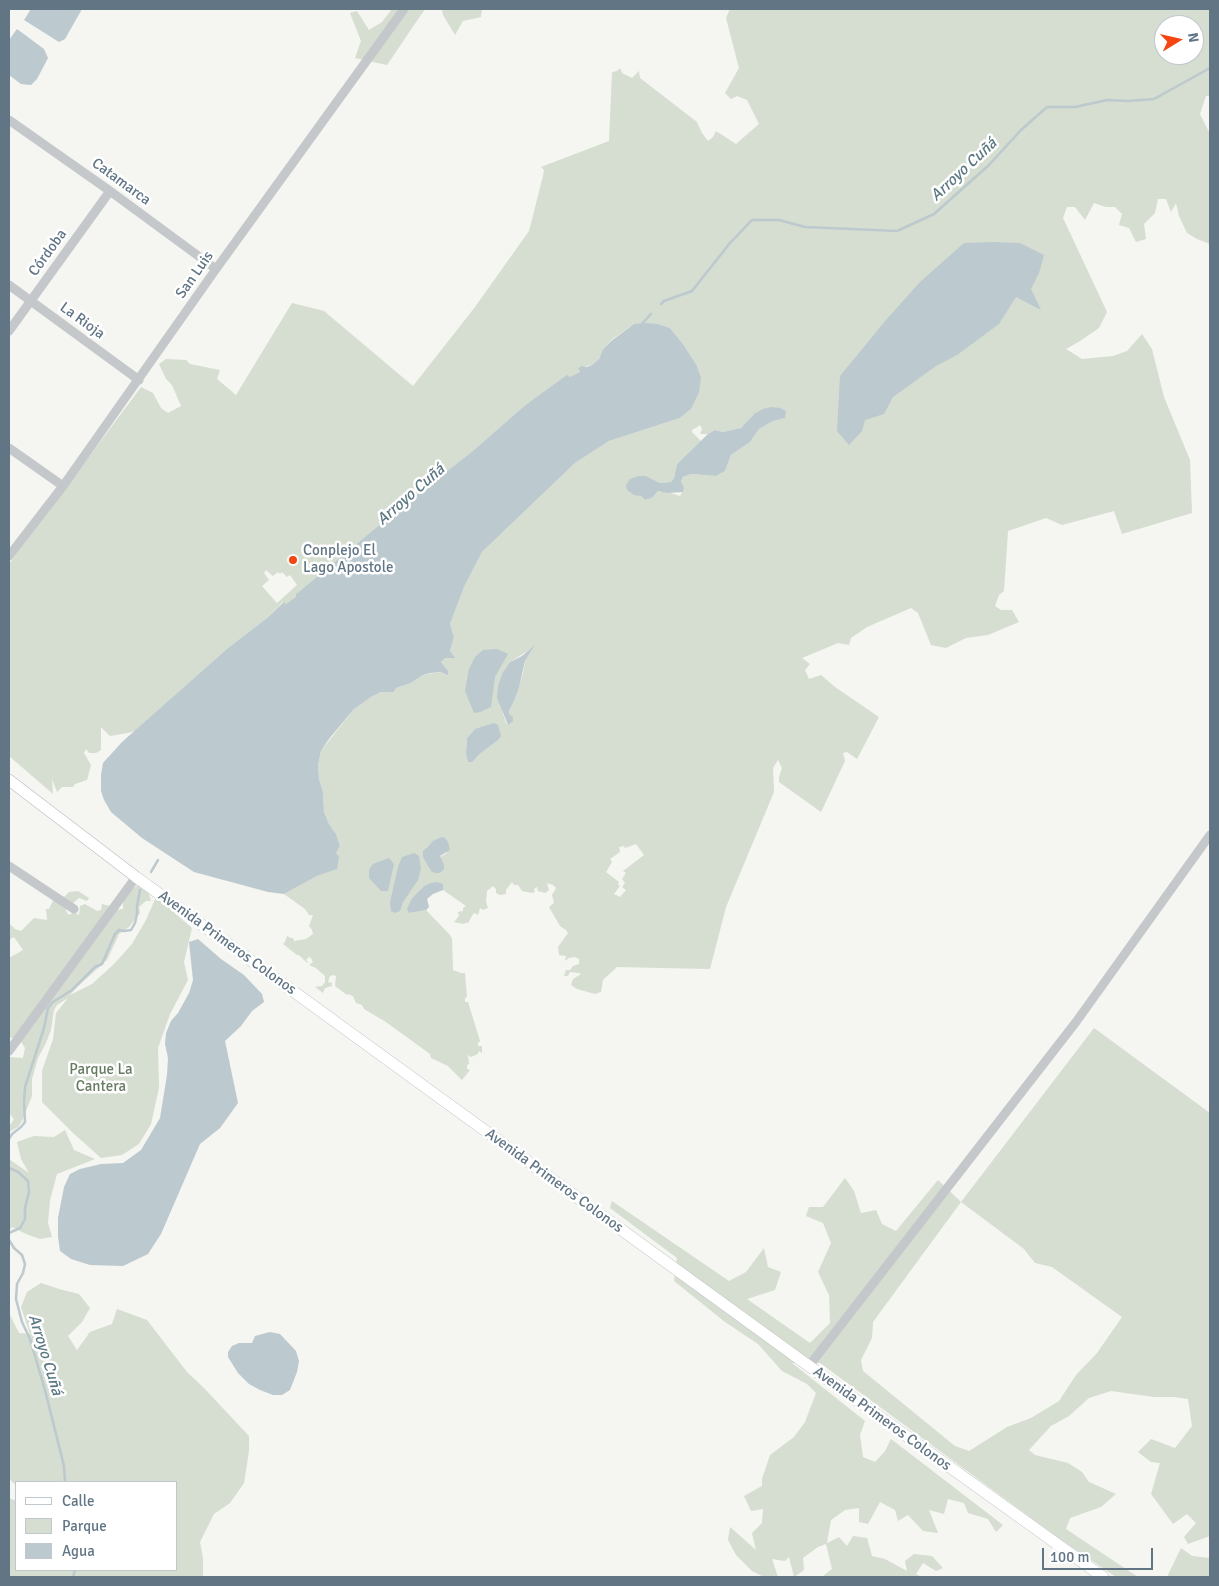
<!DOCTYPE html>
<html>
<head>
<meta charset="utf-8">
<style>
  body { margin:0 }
  #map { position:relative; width:1219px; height:1586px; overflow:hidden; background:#f5f5f1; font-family:Signika,sans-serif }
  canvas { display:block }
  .frame { position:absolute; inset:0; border:10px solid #617585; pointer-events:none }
  .legend { position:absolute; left:15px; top:1481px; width:162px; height:90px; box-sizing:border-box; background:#fff; border:1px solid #c0c8ce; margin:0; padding:6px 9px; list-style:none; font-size:15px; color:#617585 }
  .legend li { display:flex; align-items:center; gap:10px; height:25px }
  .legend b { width:25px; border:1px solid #c0c8ce }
  .north { position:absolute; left:1154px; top:15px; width:50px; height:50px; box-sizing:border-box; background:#fff; border:1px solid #c0c8ce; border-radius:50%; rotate:81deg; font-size:14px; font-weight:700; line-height:20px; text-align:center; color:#617585 }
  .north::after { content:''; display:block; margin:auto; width:18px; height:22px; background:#f44512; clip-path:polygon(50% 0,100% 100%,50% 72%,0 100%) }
  .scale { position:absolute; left:1042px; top:1548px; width:111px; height:22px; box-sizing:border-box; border:2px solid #617585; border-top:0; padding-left:6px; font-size:15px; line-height:18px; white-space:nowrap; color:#617585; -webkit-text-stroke:4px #fff; paint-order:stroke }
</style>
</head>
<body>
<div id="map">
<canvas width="1219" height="1586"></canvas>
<div class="frame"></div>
<ul class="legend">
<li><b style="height:6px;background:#fff"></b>Calle</li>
<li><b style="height:14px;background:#d6ddd1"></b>Parque</li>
<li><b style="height:14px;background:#bcc9ce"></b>Agua</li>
</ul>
<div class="north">N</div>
<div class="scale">100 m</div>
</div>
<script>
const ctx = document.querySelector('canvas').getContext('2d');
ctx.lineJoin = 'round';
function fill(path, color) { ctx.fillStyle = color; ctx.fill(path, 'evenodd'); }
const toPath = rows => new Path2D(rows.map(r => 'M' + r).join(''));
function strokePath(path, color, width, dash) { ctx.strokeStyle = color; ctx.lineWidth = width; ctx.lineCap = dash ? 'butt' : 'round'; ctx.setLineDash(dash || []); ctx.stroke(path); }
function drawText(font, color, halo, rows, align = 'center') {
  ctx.font = font + ' Signika,sans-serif'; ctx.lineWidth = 5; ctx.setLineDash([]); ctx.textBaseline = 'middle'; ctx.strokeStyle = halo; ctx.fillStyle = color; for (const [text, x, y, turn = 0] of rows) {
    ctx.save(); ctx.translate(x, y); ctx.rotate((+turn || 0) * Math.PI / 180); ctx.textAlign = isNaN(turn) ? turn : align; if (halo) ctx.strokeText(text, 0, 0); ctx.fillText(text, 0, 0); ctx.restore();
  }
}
fill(toPath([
  [392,9,425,9,387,65,355,58,361,41,350,13,357,11,369,30,382,22],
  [442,9,482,9,481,17,463,21,455,35,443,15],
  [730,9,1210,9,1210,96,1206,96,1200,114,1210,134,1210,244,1197,239,1187,233,1179,216,1176,203,1171,212,1166,199,1158,199,1155,213,1144,224,1146,239,1136,242,1129,228,1119,225,1122,214,1115,207,1106,207,1094,203,1085,220,1075,207,1067,207,1063,218,1107,312,1099,328,1080,341,1066,349,1082,359,1113,356,1127,351,1142,334,1152,349,1164,397,1190,460,1192,513,1122,534,1114,511,1062,525,1046,518,1008,531,1004,591,999,595,995,606,1001,610,1012,610,1019,622,988,635,966,638,946,648,931,645,918,613,911,608,867,627,851,638,849,645,838,643,802,658,810,664,805,670,809,679,821,675,835,687,879,717,857,759,847,752,843,753,845,761,821,812,779,782,779,777,782,768,778,760,773,768,774,792,726,907,710,969,617,967,603,980,601,992,595,994,577,989,571,985,573,979,581,974,579,973,570,972,568,976,564,976,566,970,570,970,573,966,579,964,579,959,575,957,569,958,565,961,566,956,559,955,558,947,568,933,566,930,560,926,549,907,554,903,552,895,556,888,553,885,547,883,549,890,545,893,538,891,537,887,534,889,535,892,532,893,522,891,518,885,514,885,512,882,506,890,506,894,500,895,496,893,496,889,493,886,487,891,486,902,488,908,483,910,480,908,478,915,475,913,473,914,468,923,465,923,464,924,454,922,459,916,458,912,463,911,463,908,466,906,443,890,443,884,430,883,424,886,412,898,409,913,426,910,450,935,452,939,453,970,461,973,465,973,467,997,465,998,465,1002,468,1002,480,1041,478,1043,478,1046,482,1046,482,1053,479,1051,478,1054,471,1057,468,1055,469,1064,467,1065,467,1069,470,1070,462,1080,448,1066,431,1058,430,1054,386,1022,364,1009,362,1005,356,1003,353,996,348,994,347,995,335,986,336,976,333,975,330,976,328,982,332,983,332,986,325,988,323,993,315,987,322,986,325,982,325,976,316,968,309,965,313,962,311,958,309,957,306,960,308,962,307,963,299,955,297,955,283,944,285,942,287,936,291,938,293,938,294,941,306,939,313,934,312,930,309,926,313,915,309,915,305,909,284,894,317,876,336,869,336,853,340,846,336,834,329,824,324,812,323,792,319,779,318,765,321,751,353,710,371,697,381,692,394,692,396,688,411,683,423,675,448,671,441,662,450,651,454,637,450,624,464,587,482,552,575,463,609,441,680,418,691,409,696,364,683,344,670,328,658,324,634,324,611,340,603,349,599,359,592,365,578,368,580,372,523,407,474,450,395,512,313,580,297,593,297,597,286,604,283,602,267,618,228,648,135,731,128,733,110,736,101,727,101,750,96,753,89,753,86,749,84,753,91,765,87,780,75,784,73,787,62,787,57,792,52,779,53,794,9,756,9,564,141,387,153,393,161,408,168,413,181,406,172,385,166,379,159,364,166,359,186,360,190,364,220,370,217,379,236,395,292,303,324,311,413,386,475,307,529,231,543,176,544,170,541,167,609,141,612,72,617,71,620,68,622,73,632,78,639,71,640,78,697,122,702,133,708,141,713,137,716,131,736,144,759,124,747,100,737,96,731,99,725,93,739,68,726,18],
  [1164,25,1194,25,1194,55,1164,55],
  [754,414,785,418,773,421,759,429,750,442,731,455,725,471,716,476,691,474,683,477,681,481,684,489,680,496,671,493,658,491,652,498,645,500,641,496,646,476,660,483,671,482,674,478,677,464,701,441,692,432,693,429,696,428,700,425,702,429,700,434,708,434,715,430,723,432,733,430,741,428],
  [266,570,273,576,278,572,280,574,282,572,287,577,290,575,297,585,277,603,262,586,269,580,264,573],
  [534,647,525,661,523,673,515,699,509,711,509,714,513,720,508,725,506,723,502,711,503,672,510,662],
  [475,729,497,741,481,753,478,757,468,762,466,754,467,738],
  [441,837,447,853,440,857,444,864,433,872,423,857,426,847],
  [636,844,644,855,623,871,626,873,622,879,625,883,622,887,626,890,620,897,614,894,620,886,618,884,619,882,606,872,612,862,610,859,620,852,619,847,624,846,625,848],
  [142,882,148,891,151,901,146,901,139,907,140,913,129,927,119,934,107,960,76,988,70,995,92,984,114,964,132,944,146,920,156,897,192,928,184,962,188,980,170,1014,158,1048,159,1088,151,1124,139,1144,122,1155,101,1158,72,1132,42,1102,42,1071,53,1039,56,1013,68,998,57,1005,54,1010,51,1030,46,1043,38,1058,32,1079,32,1096,22,1121,18,1127,9,1132,9,1124,11,1124,14,1119,9,1113,9,1057,23,1058,25,1048,20,1040,9,1037,9,958,23,950,14,937,9,940,9,923,15,929,21,931,34,918,47,920,46,909,49,909,53,901,51,893,64,897,69,892,78,891,89,898,87,901,79,898,70,906,65,905,66,911,69,915,74,912,79,915,80,906,85,904,97,911,101,910,102,904,109,906,109,911,123,909,123,899,128,892],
  [1094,1028,1210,1113,1210,1536,1188,1544,1184,1537,1196,1523,1187,1514,1173,1524,1151,1494,1160,1463,1151,1462,1138,1452,1151,1439,1175,1448,1192,1426,1188,1399,1174,1397,1154,1397,1111,1391,1089,1398,1069,1416,1051,1426,1029,1450,1035,1455,1068,1463,1082,1472,1089,1482,1116,1494,1101,1507,1070,1518,1066,1529,1138,1577,1116,1577,1057,1537,820,1363,792,1363,865,1421,860,1435,863,1457,875,1462,885,1451,891,1439,1003,1525,996,1532,988,1519,968,1513,964,1503,948,1499,944,1514,929,1510,938,1533,923,1531,908,1515,898,1521,895,1510,880,1502,868,1524,859,1522,859,1508,845,1510,831,1520,827,1543,839,1537,847,1546,853,1536,867,1538,872,1556,885,1559,907,1571,905,1561,914,1554,932,1556,943,1568,936,1571,923,1563,916,1574,922,1577,822,1577,832,1569,826,1544,818,1547,803,1558,804,1570,794,1577,789,1557,785,1561,772,1559,778,1577,764,1577,752,1571,736,1555,728,1540,730,1527,756,1550,752,1533,762,1523,763,1509,751,1511,744,1496,762,1486,762,1479,770,1455,794,1437,805,1422,816,1393,807,1384,782,1371,758,1344,725,1322,674,1281,677,1258,610,1208,612,1201,729,1281,746,1272,764,1248,768,1267,781,1272,775,1290,747,1299,810,1343,830,1323,829,1295,818,1272,831,1243,823,1223,806,1216,809,1207,823,1207,845,1178,854,1191,861,1213,876,1210,882,1224,896,1231,938,1180,961,1202],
  [961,1202,1024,1249,1035,1263,1052,1267,1122,1317,1097,1353,1076,1375,1059,1401,1031,1418,1007,1427,969,1451,955,1446,863,1371,861,1360,872,1338,873,1322],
  [65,1130,74,1150,95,1159,57,1174,50,1200,48,1223,52,1237,40,1239,26,1234,12,1227,9,1231,9,1159,29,1173,21,1159,17,1142,34,1136,54,1137],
  [41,1283,59,1289,79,1294,90,1308,82,1322,68,1336,77,1350,90,1332,112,1324,117,1309,147,1320,187,1372,204,1388,249,1436,249,1451,244,1483,230,1503,214,1514,200,1542,203,1558,203,1577,9,1577,9,1498,16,1501,16,1570,176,1570,176,1482,16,1482,16,1485,9,1479,9,1313,19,1333,30,1334,21,1307,27,1292],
  [1181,1548,1192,1556,1210,1558,1210,1577,1167,1577]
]), '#d6ddd1');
fill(toPath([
  [31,9,82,9,65,39,59,42,24,20],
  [17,29,44,49,48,58,37,79,31,85,21,84,9,75,9,40],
  [993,242,1020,243,1044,255,1039,273,1031,289,1041,310,1016,297,999,324,957,355,936,366,893,397,884,414,865,420,862,431,849,445,837,431,840,376,886,320,920,282,964,243],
  [646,323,658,324,670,328,683,344,696,364,701,378,699,392,691,409,680,418,609,441,575,463,482,552,464,587,450,624,454,637,450,651,455,658,445,658,441,662,448,671,448,675,441,672,431,673,423,675,411,683,396,688,394,692,381,692,371,697,353,710,329,739,321,751,318,765,319,779,323,792,324,812,329,824,336,834,340,846,336,853,339,857,337,869,317,876,284,894,268,892,194,872,142,838,111,812,104,800,101,791,101,775,103,763,122,742,228,648,267,618,284,602,286,604,296,597,296,594,313,580,395,512,474,450,523,407,567,375,570,377,580,372,578,368,582,366,587,367,592,365,599,359,603,349,611,341,634,324],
  [771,407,780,408,786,411,785,418,773,421,759,429,750,442,731,455,725,471,716,476,691,474,683,477,681,481,684,488,683,492,667,493,658,491,652,498,645,500,641,496,634,495,627,490,626,485,630,479,639,476,646,476,660,483,671,482,674,478,677,464,708,434,715,430,723,432,741,428,754,414,763,409],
  [535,645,525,661,519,687,515,699,509,711,509,714,513,717,513,721,508,725,497,698,498,686,503,672,510,662,522,656],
  [497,649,508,654,495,677,491,707,480,712,474,713,465,691,469,669,475,657,483,650],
  [494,723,498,725,501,736,497,741,481,753,472,762,468,762,466,754,467,738,475,729],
  [441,837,445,838,448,842,450,850,440,856,444,864,444,869,440,873,436,873,432,872,428,866,423,857,423,851,433,841],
  [414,853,419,856,421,869,418,880,403,902,400,911,395,913,391,911,390,902,398,867,402,857],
  [389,858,394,864,388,891,381,891,369,878,369,870,373,864],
  [437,882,443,884,443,890,433,894,427,899,429,907,426,910,409,913,407,909,412,898,424,886,430,883],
  [198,939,221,959,244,975,262,994,264,1002,252,1011,241,1026,225,1041,238,1103,220,1128,200,1144,161,1234,148,1254,123,1266,90,1265,71,1259,60,1251,58,1237,58,1218,64,1187,70,1174,80,1169,101,1164,123,1163,141,1150,160,1118,167,1075,168,1058,165,1044,166,1033,171,1021,178,1013,189,993,193,980,189,942],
  [270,1332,280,1334,296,1351,299,1361,297,1372,290,1390,282,1395,273,1395,260,1390,249,1384,238,1373,228,1357,228,1352,232,1346,239,1343,252,1343,255,1336]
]), '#bcc9ce');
strokePath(toPath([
  [661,304,664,301,692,291,730,243,752,220,779,220,805,227,897,231,934,214,989,165,1021,130,1047,107,1075,107,1107,100,1128,101,1154,99,1210,68],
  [640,326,651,314],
  [151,872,158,860],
  [9,1139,12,1134,21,1127,25,1122,24,1102,25,1087,44,1028,48,1008,53,1002,72,990,95,967,102,964,115,934,119,930,124,931,131,930,135,923,137,914,137,906,140,890],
  [9,1168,18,1172,28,1181,29,1192,25,1208,25,1219,20,1228,9,1233,9,1235],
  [9,1240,14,1248,22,1255,25,1264,23,1273,17,1284,16,1299,22,1322,30,1339,45,1390,64,1466,65,1482],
  [73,1577,75,1570]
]), '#bcc9ce', 2.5);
const secondary = toPath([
  [9,780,136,877,809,1366,1103,1577]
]);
strokePath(secondary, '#b6bcc0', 12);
strokePath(toPath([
  [9,120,110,191,216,269],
  [9,285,139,380],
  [9,331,110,191],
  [9,448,63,486],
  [9,556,63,486,216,269,404,9],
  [9,866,74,909],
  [9,1051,136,877],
  [809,1366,1076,1022,1210,835]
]), '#c4c8cb', 9);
strokePath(secondary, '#fff', 11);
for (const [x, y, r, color] of [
  [293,560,5,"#f44512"]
]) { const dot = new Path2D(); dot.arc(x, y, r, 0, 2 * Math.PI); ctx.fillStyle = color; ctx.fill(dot); strokePath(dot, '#fff', 2); }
drawText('15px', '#617585', '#fff', [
  ["Catamarca",121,182,36],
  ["Córdoba",48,253,-54],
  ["San Luis",195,275,-55],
  ["La Rioja",82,321,36],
  ["Avenida Primeros Colonos",227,943,36],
  ["Avenida Primeros Colonos",554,1181,36],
  ["Avenida Primeros Colonos",882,1419,36]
]);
drawText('15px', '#617585', '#fff', [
  ["Conplejo El",303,551],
  ["Lago Apostole",303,568]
], 'left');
drawText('15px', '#667b61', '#fff', [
  ["Parque La",101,1070],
  ["Cantera",101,1087]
]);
drawText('italic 16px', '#5c7883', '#fff', [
  ["Arroyo Cuñá",964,170,-43],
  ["Arroyo Cuñá",411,495,-41],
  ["Arroyo Cuñá",45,1355,73]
]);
</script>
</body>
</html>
